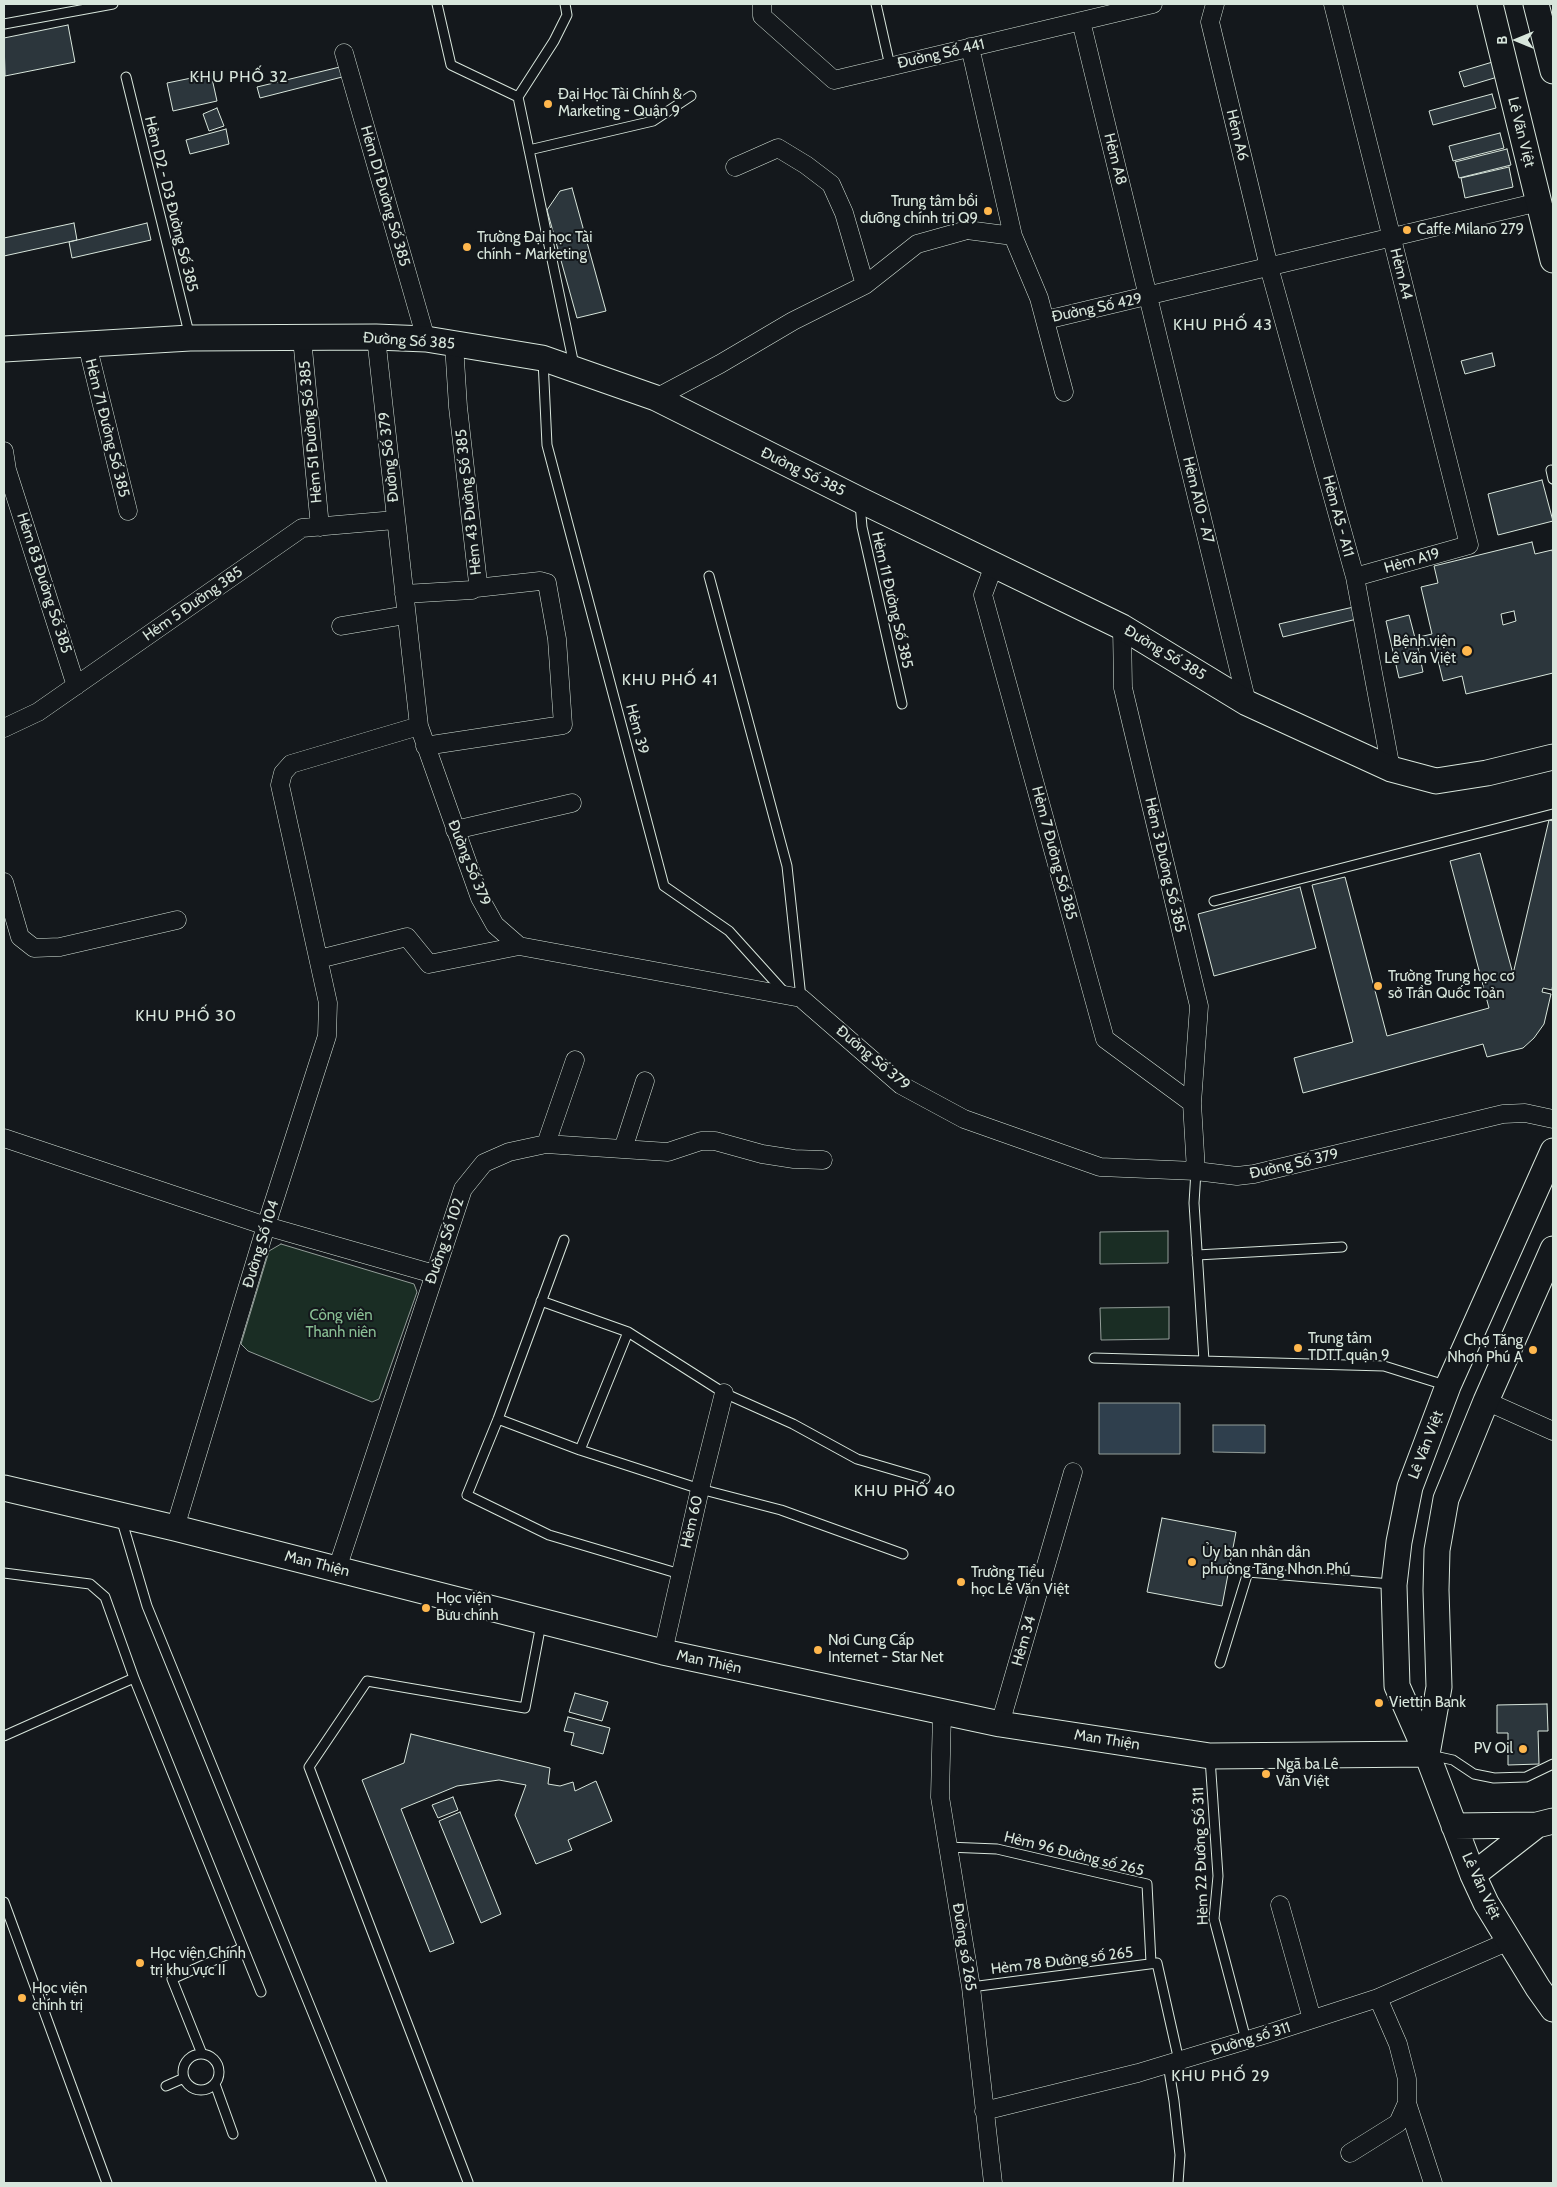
<!DOCTYPE html>
<html>
<head>
<meta charset="utf-8">
<style>
  body { margin:0 }
  #map { position:relative; width:1557px; height:2187px; overflow:hidden; background:#14181c; font-family:Cabin,sans-serif }
  canvas { display:block }
  .frame { position:absolute; inset:0; border:5px solid #d8e6dc; pointer-events:none }
  .north { position:absolute; left:1492px; top:15px; width:50px; height:50px; -webkit-text-stroke:4px #14181c; paint-order:stroke; rotate:270deg; font-size:14px; font-weight:700; line-height:20px; text-align:center; color:#d8e6dc }
  .north::after { content:''; display:block; margin:auto; width:18px; height:22px; background:#d8e6dc; clip-path:polygon(50% 0,100% 100%,50% 72%,0 100%) }
</style>
</head>
<body>
<div id="map">
<canvas width="1557" height="2187"></canvas>
<div class="frame"></div>
<div class="north">B</div>
</div>
<script>
const ctx = document.querySelector('canvas').getContext('2d');
ctx.lineJoin = 'round';
function fill(path, color) { ctx.fillStyle = color; ctx.fill(path, 'evenodd'); }
const toPath = rows => new Path2D(rows.map(r => 'M' + r).join(''));
function strokePath(path, color, width, dash) { ctx.strokeStyle = color; ctx.lineWidth = width; ctx.lineCap = dash ? 'butt' : 'round'; ctx.setLineDash(dash || []); ctx.stroke(path); }
function drawText(font, color, halo, rows, align = 'center') {
  ctx.font = font + ' Cabin,sans-serif'; ctx.lineWidth = 4; ctx.setLineDash([]); ctx.textBaseline = 'middle'; ctx.strokeStyle = halo; ctx.fillStyle = color; for (const [text, x, y, turn = 0] of rows) {
    ctx.save(); ctx.translate(x, y); ctx.rotate((+turn || 0) * Math.PI / 180); ctx.textAlign = isNaN(turn) ? turn : align; if (halo) ctx.strokeText(text, 0, 0); ctx.fillText(text, 0, 0); ctx.restore();
  }
}
const green = toPath([
  [1168,1231,1168,1263,1100,1264,1100,1232,1168,1231],
  [281,1244,414,1284,417,1292,379,1399,372,1402,248,1351,241,1344,269,1251,281,1244],
  [1169,1307,1169,1339,1101,1340,1100,1308,1169,1307]
]);
fill(green, '#1a2d24');
strokePath(green, '#939e99', 1);
const water = toPath([
  [1099,1403,1180,1403,1180,1454,1099,1454,1099,1403],
  [1213,1425,1265,1425,1265,1453,1213,1452,1213,1425]
]);
fill(water, '#2f3f4d');
strokePath(water, '#939e99', 1);
const building = toPath([
  [68,25,75,62,5,76,4,38,68,25],
  [1496,61,1501,76,1464,87,1459,72,1496,61],
  [344,66,346,76,260,98,257,87,344,66],
  [211,74,217,101,173,111,167,83,211,74],
  [1492,94,1496,108,1433,125,1429,111,1492,94],
  [217,108,224,126,209,131,203,114,217,108],
  [226,129,229,144,190,154,186,140,226,129],
  [1500,133,1504,148,1453,161,1449,146,1500,133],
  [1507,149,1511,165,1459,178,1455,162,1507,149],
  [1509,167,1513,187,1465,198,1461,178,1509,167],
  [572,188,606,311,577,318,547,210,560,191,572,188],
  [74,223,77,240,4,256,4,238,74,223],
  [147,223,151,240,72,258,69,242,147,223],
  [1492,353,1495,366,1465,374,1461,361,1492,353],
  [1542,480,1553,521,1498,535,1488,494,1542,480],
  [1532,542,1535,554,1552,550,1553,554,1553,673,1466,694,1462,676,1443,681,1434,644,1418,648,1423,672,1399,678,1386,621,1409,615,1415,638,1432,634,1421,587,1438,583,1434,566,1532,542],
  [1514,611,1516,621,1503,625,1501,614,1514,611],
  [1358,606,1361,618,1283,637,1279,624,1358,606],
  [1549,820,1553,821,1553,983,1552,990,1543,988,1542,992,1551,994,1544,1024,1534,1038,1523,1048,1487,1057,1483,1044,1303,1093,1294,1058,1353,1042,1312,885,1345,877,1387,1036,1489,1008,1450,861,1480,853,1513,974,1549,820],
  [1300,887,1316,948,1214,976,1198,914,1300,887],
  [1162,1518,1236,1532,1222,1606,1147,1592,1162,1518],
  [575,1693,608,1702,602,1721,569,1712,575,1693],
  [1547,1704,1548,1731,1538,1731,1539,1764,1508,1765,1508,1733,1497,1733,1497,1705,1547,1704],
  [568,1717,610,1728,603,1754,571,1745,574,1733,564,1731,568,1717],
  [411,1734,550,1768,548,1784,560,1786,573,1782,575,1791,596,1781,612,1821,568,1840,572,1850,536,1864,515,1815,526,1785,499,1780,457,1786,401,1809,454,1943,430,1952,362,1780,404,1763,411,1734],
  [453,1797,458,1810,438,1818,432,1805,453,1797],
  [460,1812,501,1914,481,1923,439,1821,460,1812]
]);
fill(building, '#2c363c');
strokePath(building, '#d8e6dc', 1);
const lane = toPath([
  [437,4,451,65,518,97,574,365],
  [876,4,890,66],
  [4,24,113,4],
  [126,77,190,337],
  [518,97,554,41,567,15,565,4],
  [529,150,653,121,691,96],
  [543,360,547,445,664,886,729,931,785,993],
  [1551,470,1553,479],
  [860,503,862,527,902,704],
  [709,576,787,866,801,998],
  [1214,901,1553,814],
  [1196,1171,1194,1203,1204,1361],
  [564,1240,498,1419,467,1495,549,1535,680,1574],
  [1197,1255,1342,1247],
  [541,1301,628,1332,724,1393,793,1424,857,1459,925,1479],
  [1094,1358,1384,1366,1448,1386],
  [498,1419,580,1450,700,1489,781,1510,903,1554],
  [580,1450,628,1332],
  [121,1518,147,1606,382,2183],
  [4,1573,90,1584,105,1597,134,1678,4,1736],
  [1220,1663,1248,1572,1391,1584],
  [134,1678,261,1992],
  [1430,1755,1453,1760,1474,1774,1494,1778,1526,1777,1553,1764],
  [1210,1758,1218,1876,1214,1919,1246,2040],
  [947,1847,997,1849,1147,1884,1151,1963],
  [4,1902,107,2183],
  [971,1987,1157,1963,1179,2061],
  [202,2054,172,1979,242,1948],
  '183 2072a18 18 0 1 1 36 0a18 18 0 1 1-36 0Z',
  [1168,2064,1174,2101,1180,2155,1178,2183],
  [215,2084,233,2134],
  [166,2086,184,2078],
  [468,2182,309,1767,367,1681,525,1708,541,1624]
]);
const street = toPath([
  [762,4,762,16,834,80,1153,4],
  [1215,4,1210,22,1269,267,1355,577,1391,769],
  [1333,4,1469,545,1355,577],
  [1081,21,1247,703],
  [970,47,1013,236],
  [344,53,426,339],
  [735,167,778,148,806,165,831,184,844,213,865,285],
  [1046,320,1539,202],
  [376,337,419,726,480,898,495,925,519,946,801,998,901,1085,964,1119,1100,1167,1196,1171,1237,1176,1254,1174,1503,1114,1525,1113,1553,1119],
  [302,338,320,527],
  [87,344,128,511],
  [656,398,720,364,793,321,865,285,917,244,967,230,1013,236,1039,298,1064,392],
  [4,451,7,470,76,686],
  [994,565,983,595,1105,1039,1192,1103],
  [404,594,472,590,476,588,478,583,458,407,454,344],
  [341,626,406,615],
  [1122,627,1123,688,1199,1006,1192,1103,1196,1171],
  [4,728,38,712,302,528,395,520],
  [425,746,563,725,557,639,547,583,540,581,476,588],
  [455,830,572,803],
  [4,882,20,937,34,948,60,947,177,920],
  [319,959,407,937,429,964,519,946],
  [4,1138,266,1226,434,1274],
  [546,1144,575,1060],
  [623,1149,645,1081],
  [1486,1401,1553,1431],
  [175,1528,266,1226,327,1036,328,1003,280,785,283,773,291,764,419,726],
  [337,1569,463,1189,484,1163,509,1152,546,1144,668,1152,701,1141,715,1141,762,1154,794,1159,823,1160],
  [663,1652,700,1489,724,1393],
  [942,1712,940,1797,971,1987,993,2183],
  [1000,1724,1073,1472],
  [1280,1905,1312,2019],
  [1407,2103,1433,2183],
  [984,2111,1138,2073,1267,2034,1378,1998,1509,1941],
  [1350,2153,1398,2123,1407,2103,1407,2079,1398,2044,1378,1998]
]);
const secondary = toPath([
  [1490,4,1553,260],
  [1536,4,1553,71],
  [4,349,190,338,376,337,426,339,542,358,656,398,860,500,1122,627,1247,703,1391,769,1436,781,1487,773,1553,757],
  [1553,1151,1448,1386,1410,1487,1399,1542,1394,1585,1397,1686,1427,1754,1473,1875,1486,1903,1538,1988,1553,2009],
  [4,1488,175,1528,663,1652,1000,1724,1210,1756,1427,1754],
  [1427,1754,1439,1687,1436,1590,1437,1550,1446,1499,1486,1401,1553,1249],
  [1454,1826,1537,1825,1553,1821],
  [1473,1875,1537,1825]
]);
strokePath(lane, '#d8e6dc', 11);
strokePath(street, '#d8e6dc', 19);
strokePath(secondary, '#d8e6dc', 27);
strokePath(lane, '#14181c', 9);
strokePath(street, '#14181c', 18);
strokePath(secondary, '#14181c', 25);
for (const [x, y, r, color] of [
  [548,104,5,"#ffb74d"],
  [988,211,5,"#ffb74d"],
  [1407,230,5,"#ffb74d"],
  [467,247,5,"#ffb74d"],
  [1467,651,6,"#ffb74d"],
  [1378,986,5,"#ffb74d"],
  [1298,1348,5,"#ffb74d"],
  [1533,1350,5,"#ffb74d"],
  [1192,1562,5,"#ffb74d"],
  [961,1582,5,"#ffb74d"],
  [426,1608,5,"#ffb74d"],
  [818,1650,5,"#ffb74d"],
  [1379,1703,5,"#ffb74d"],
  [1523,1749,5,"#ffb74d"],
  [1266,1774,5,"#ffb74d"],
  [140,1963,5,"#ffb74d"],
  [22,1998,5,"#ffb74d"]
]) { const dot = new Path2D(); dot.arc(x, y, r, 0, 2 * Math.PI); ctx.fillStyle = color; ctx.fill(dot); strokePath(dot, '#14181c', 2); }
drawText('15px', '#d8e6dc', '#14181c', [
  ["Đường Số 441",941,54,-13],
  ["Lê Văn Việt",1521,132,76],
  ["Hẻm A6",1237,135,76],
  ["Hẻm A8",1115,159,76],
  ["Hẻm D1 Đường Số 385",385,196,74],
  ["Hẻm D2 - D3 Đường Số 385",171,204,76],
  ["Hẻm A4",1401,274,76],
  ["Đường Số 429",1097,308,-12],
  ["Đường Số 385",409,341,4],
  ["Hẻm 71 Đường Số 385",107,428,76],
  ["Hẻm 51 Đường Số 385",311,432,-95],
  ["Đường Số 379",389,457,-96],
  ["Đường Số 385",803,472,26],
  ["Hẻm A10 - A7",1198,500,76],
  ["Hẻm 43 Đường Số 385",469,502,-96],
  ["Hẻm A5 - A11",1338,516,75],
  ["Hẻm A19",1412,561,-16],
  ["Hẻm 83 Đường Số 385",44,583,72],
  ["Hẻm 11 Đường Số 385",892,600,77],
  ["Hẻm 5 Đường 385",193,604,-35],
  ["Đường Số 385",1165,653,31],
  ["Hẻm 39",637,729,75],
  ["Hẻm 7 Đường Số 385",1054,853,75],
  ["Đường Số 379",469,863,68],
  ["Hẻm 3 Đường Số 385",1165,865,77],
  ["Đường Số 379",873,1058,40],
  ["Đường Số 379",1294,1164,-13],
  ["Đường Số 102",445,1241,-71],
  ["Đường Số 104",261,1244,-73],
  ["Lê Văn Việt",1426,1445,-69],
  ["Hẻm 60",692,1522,-77],
  ["Man Thiện",317,1564,14],
  ["Hẻm 34",1024,1641,-74],
  ["Man Thiện",709,1662,12],
  ["Man Thiện",1107,1740,9],
  ["Hẻm 96 Đường số 265",1074,1854,14],
  ["Hẻm 22 Đường Số 311",1201,1856,-92],
  ["Lê Văn Việt",1481,1886,65],
  ["Đường số 265",964,1947,81],
  ["Hẻm 78 Đường số 265",1062,1961,-7],
  ["Đường số 311",1251,2039,-17]
]);
drawText('15px', '#d8e6dc', '#14181c', [
  ["Đại Học Tài Chính &",558,95],
  ["Marketing - Quận 9",558,112],
  ["Trung tâm bồi",978,202,"right"],
  ["dưỡng chính trị Q9",978,219,"right"],
  ["Caffe Milano 279",1417,230],
  ["Trường Đại học Tài",477,238],
  ["chính - Marketing",477,255],
  ["Bệnh viện",1456,642,"right"],
  ["Lê Văn Việt",1456,659,"right"],
  ["Trường Trung học cơ",1388,977],
  ["sở Trần Quốc Toản",1388,994],
  ["Trung tâm",1308,1339],
  ["TDTT quận 9",1308,1356],
  ["Chợ Tăng",1523,1341,"right"],
  ["Nhơn Phú A",1523,1358,"right"],
  ["Ủy ban nhân dân",1202,1553],
  ["phường Tăng Nhơn Phú",1202,1570],
  ["Trường Tiểu",971,1573],
  ["học Lê Văn Việt",971,1590],
  ["Học viện",436,1599],
  ["Bưu chính",436,1616],
  ["Nơi Cung Cấp",828,1641],
  ["Internet - Star Net",828,1658],
  ["Viettin Bank",1389,1703],
  ["PV Oil",1513,1749,"right"],
  ["Ngã ba Lê",1276,1765],
  ["Văn Việt",1276,1782],
  ["Học viện Chính",150,1954],
  ["trị khu vực II",150,1971],
  ["Học viện",32,1989],
  ["chính trị",32,2006]
], 'left');
drawText('15px', '#8ac095', '#14181c', [
  ["Công viên",341,1316],
  ["Thanh niên",341,1333]
]);
ctx.letterSpacing = '1px';
drawText('16px', '#d8e6dc', '#14181c', [
  ["KHU PHỐ 32",239,77],
  ["KHU PHỐ 43",1223,325],
  ["KHU PHỐ 41",670,680],
  ["KHU PHỐ 30",186,1016],
  ["KHU PHỐ 40",905,1491],
  ["KHU PHỐ 29",1221,2076]
]);
ctx.letterSpacing = '0px';
</script>
</body>
</html>
